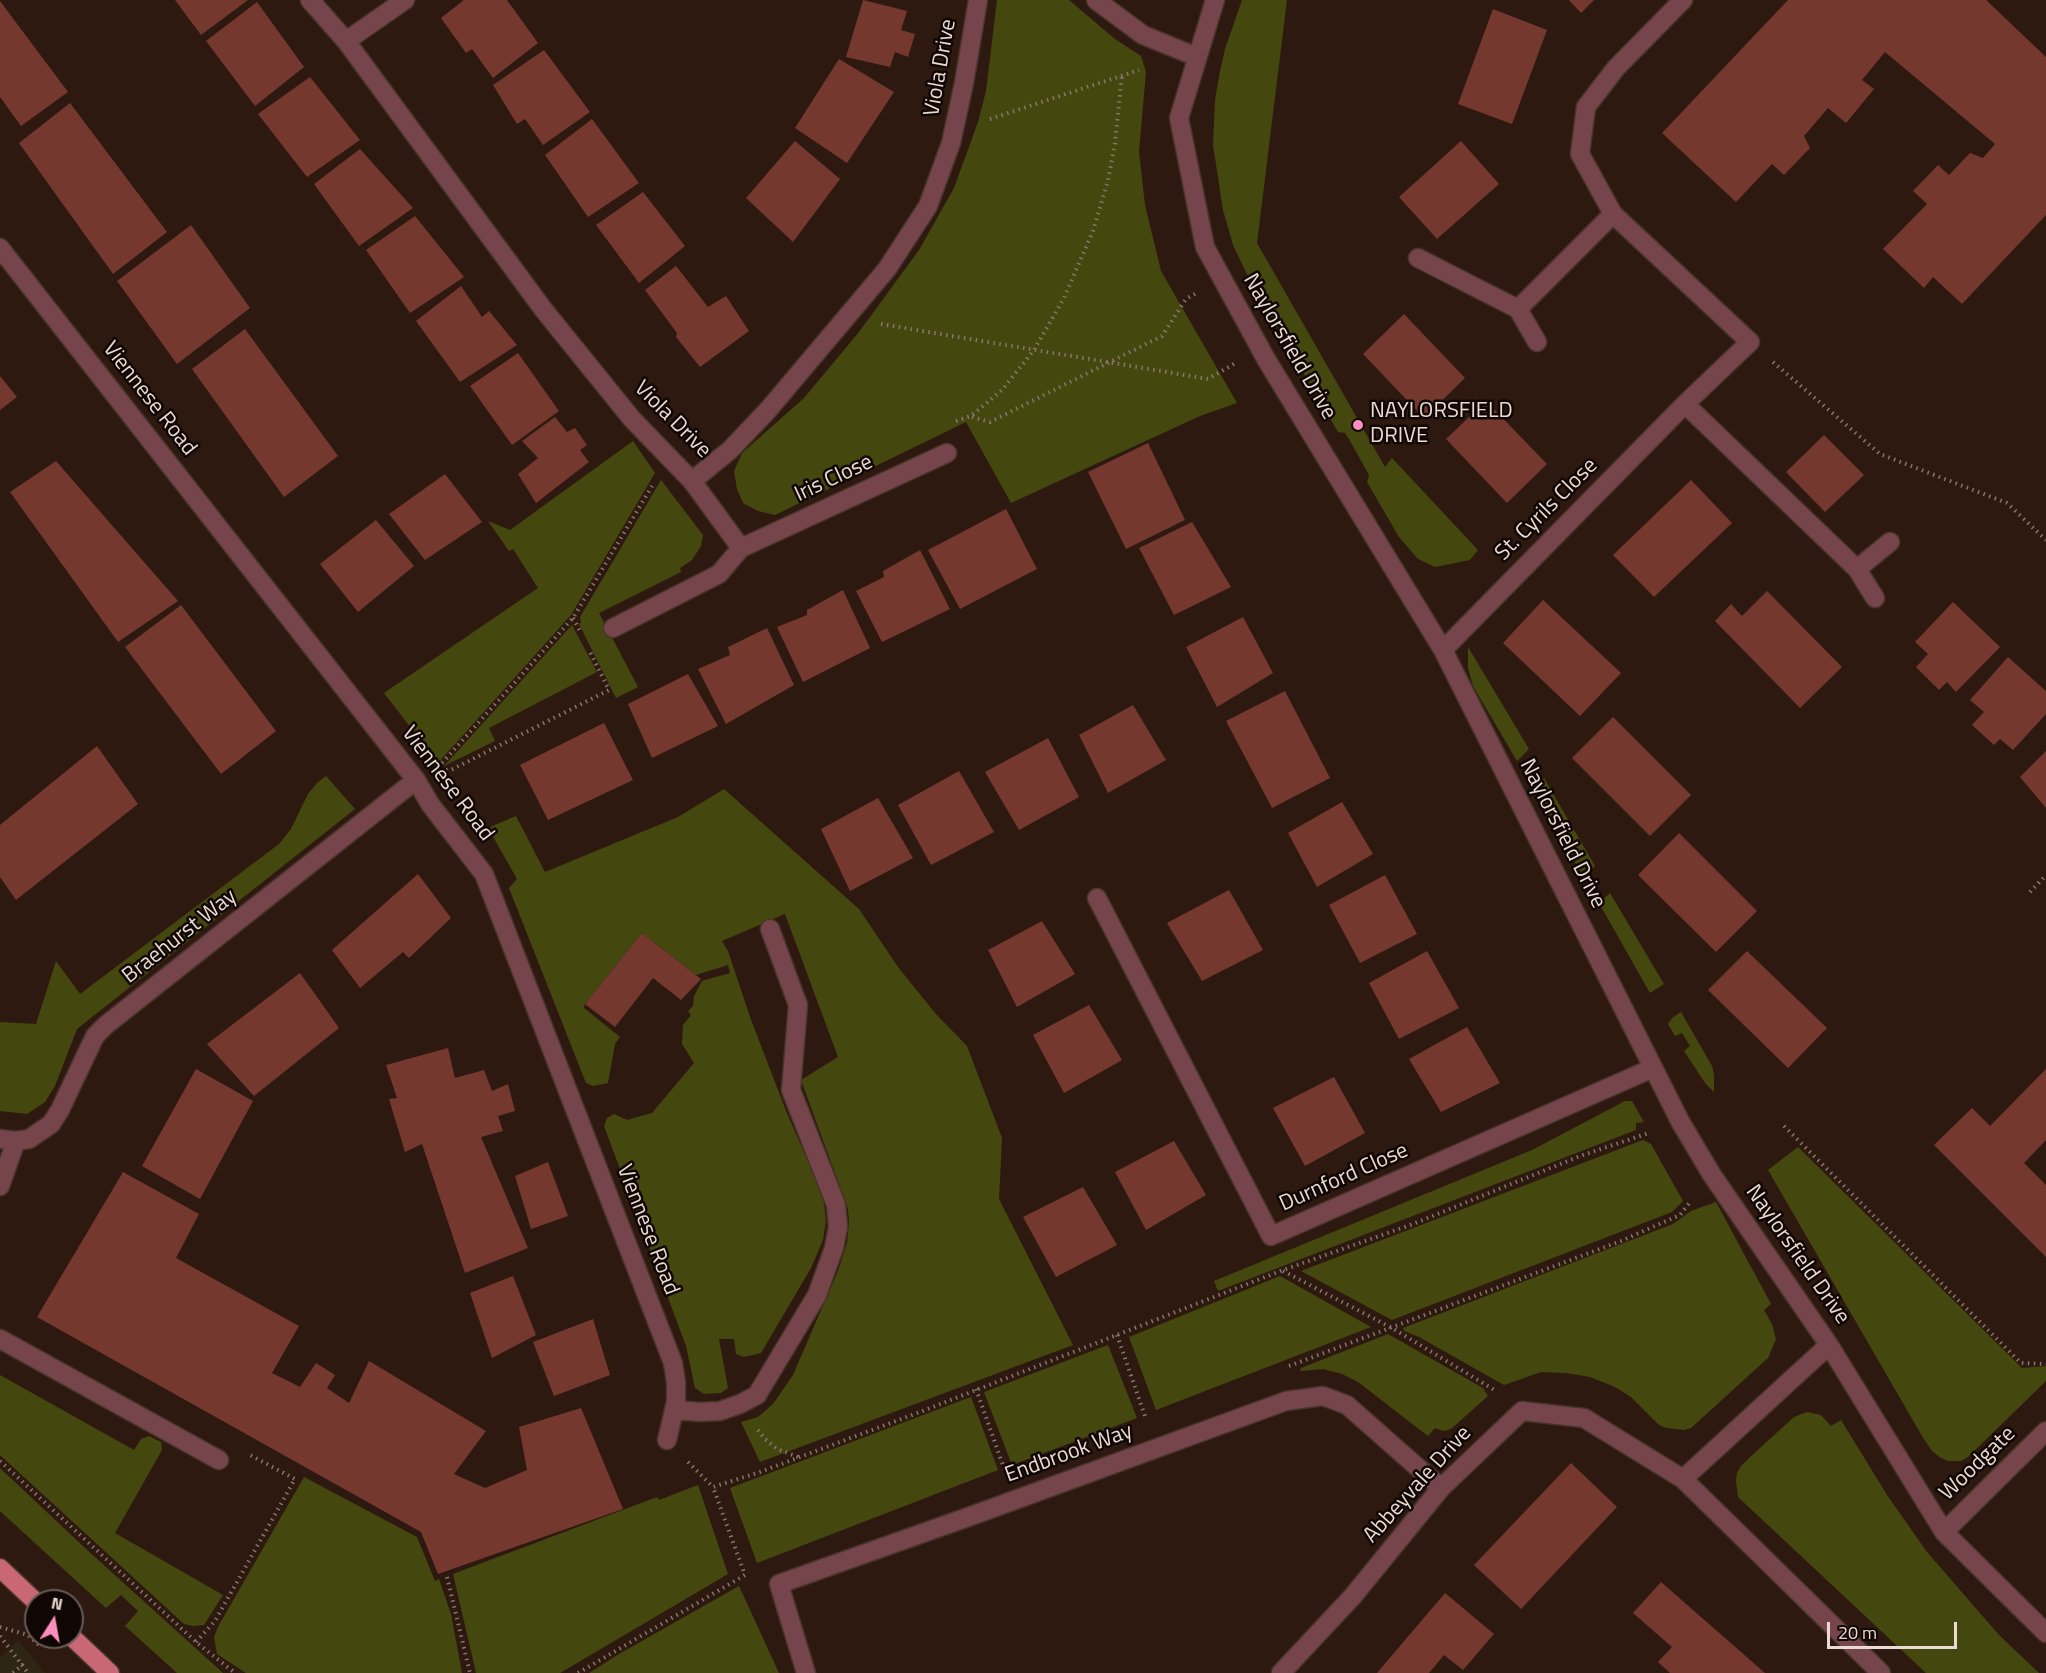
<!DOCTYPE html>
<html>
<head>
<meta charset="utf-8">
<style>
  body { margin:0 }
  #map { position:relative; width:2046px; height:1673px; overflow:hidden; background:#2e1910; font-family:"Titillium Web",sans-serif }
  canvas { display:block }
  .north { position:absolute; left:24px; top:1589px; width:60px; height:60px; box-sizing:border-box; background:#100704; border:2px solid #675b57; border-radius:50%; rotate:11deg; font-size:16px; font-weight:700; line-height:24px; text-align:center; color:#e9dad3 }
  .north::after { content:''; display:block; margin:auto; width:21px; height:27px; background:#fe8ebd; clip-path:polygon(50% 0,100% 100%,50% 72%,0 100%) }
  .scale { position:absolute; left:1827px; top:1622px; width:130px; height:27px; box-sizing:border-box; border:3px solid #e9dad3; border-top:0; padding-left:8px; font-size:18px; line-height:21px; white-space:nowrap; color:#e9dad3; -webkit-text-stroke:4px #100704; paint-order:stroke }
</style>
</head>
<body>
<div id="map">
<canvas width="2046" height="1673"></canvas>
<div class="north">N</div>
<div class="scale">20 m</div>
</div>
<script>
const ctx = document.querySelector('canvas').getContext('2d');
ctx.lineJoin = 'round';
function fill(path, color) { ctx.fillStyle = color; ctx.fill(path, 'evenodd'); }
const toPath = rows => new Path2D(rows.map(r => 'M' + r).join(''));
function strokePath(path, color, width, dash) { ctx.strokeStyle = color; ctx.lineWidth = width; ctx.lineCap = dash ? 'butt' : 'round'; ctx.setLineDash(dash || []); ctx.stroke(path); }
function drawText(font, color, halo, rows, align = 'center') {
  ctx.font = font + ' "Titillium Web",sans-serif'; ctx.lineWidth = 5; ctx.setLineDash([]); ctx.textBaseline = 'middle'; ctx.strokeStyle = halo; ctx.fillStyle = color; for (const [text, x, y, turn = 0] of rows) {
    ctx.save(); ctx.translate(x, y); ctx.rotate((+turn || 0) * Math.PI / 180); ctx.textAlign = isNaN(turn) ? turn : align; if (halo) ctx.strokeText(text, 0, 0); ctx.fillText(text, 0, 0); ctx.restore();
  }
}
fill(toPath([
  [18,1640,45,1673,0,1673,0,1657]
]), '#2d2515');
fill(toPath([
  [997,0,1069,0,1115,39,1141,56,1146,72,1139,152,1145,205,1161,271,1237,403,1200,416,1011,503,966,422,775,515,758,511,743,503,737,489,734,471,742,453,804,398,859,332,919,250,954,188,978,122,986,91],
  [1242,0,1287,0,1257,243,1385,467,1392,458,1478,550,1470,560,1435,567,1418,559,1399,537,1367,482,1369,475,1349,439,1345,433,1338,432,1252,285,1233,245,1223,210,1213,145,1215,100,1220,71,1225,49],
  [633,441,655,473,571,615,438,763,384,693,538,588,513,549,509,551,488,521,510,530],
  [661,480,703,535,701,546,692,560,680,568,681,572,599,613,638,687,616,698,579,624,581,622,580,617],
  [572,625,597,672,489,728,495,741,444,766],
  [1468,647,1529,749,1517,761,1473,686,1468,668],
  [326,776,355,809,77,1029,55,1086,45,1102,27,1114,0,1111,0,1022,36,1024,56,961,80,994,279,844,291,829,308,794,317,783],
  [1544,778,1595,866,1584,878,1533,789],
  [724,789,859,909,898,967,935,1013,967,1046,1002,1138,999,1199,1073,1345,760,1462,741,1422,758,1417,773,1404,793,1375,838,1271,847,1243,849,1223,848,1209,801,1080,838,1057,785,914,722,941,728,951,750,1017,786,1111,814,1175,824,1203,826,1221,823,1240,811,1268,761,1353,744,1357,736,1354,734,1339,719,1339,728,1388,721,1393,704,1394,695,1388,686,1346,604,1126,607,1118,614,1114,627,1120,652,1113,694,1063,682,1044,683,1025,691,1015,688,1011,693,1006,694,996,702,981,730,973,728,965,696,975,642,933,585,1004,584,1008,620,1037,615,1044,608,1083,593,1086,586,1083,509,888,517,879,488,828,516,816,545,872,678,817],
  [1610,893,1664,984,1650,993,1599,903],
  [1681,1012,1712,1066,1714,1075,1714,1092,1705,1083,1684,1051,1690,1046,1682,1033,1675,1036,1668,1024,1672,1018],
  [1625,1101,1632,1101,1644,1122,1636,1123,1636,1130,1218,1291,1214,1281,1532,1150],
  [1643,1140,1651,1144,1683,1201,1672,1212,1392,1320,1301,1271],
  [1798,1147,2022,1368,2046,1366,2046,1381,1968,1457,1961,1461,1948,1461,1941,1458,1932,1451,1922,1436,1768,1170],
  [1716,1202,1771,1304,1764,1310,1772,1324,1776,1339,1768,1358,1691,1428,1684,1430,1666,1428,1659,1425,1631,1397,1615,1387,1590,1377,1566,1373,1541,1372,1504,1385,1419,1337,1404,1331,1403,1328,1673,1224,1691,1211],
  [1280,1276,1371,1327,1156,1410,1129,1337],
  [1388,1334,1483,1388,1488,1396,1451,1429,1443,1431,1435,1428,1428,1436,1358,1382,1342,1374,1323,1369,1300,1371,1301,1368],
  [1108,1345,1137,1418,1012,1465,984,1392],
  [0,1375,134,1450,141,1439,149,1436,161,1442,162,1450,115,1533,223,1595,204,1625,193,1626,184,1624,0,1455],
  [971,1397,998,1470,757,1563,730,1488],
  [1807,1412,1821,1415,1831,1426,1841,1420,1887,1495,1927,1552,1999,1635,2039,1673,1926,1673,1738,1497,1736,1481,1737,1473,1741,1466,1750,1457,1794,1417],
  [0,1468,85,1548,223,1673,177,1673,125,1626,138,1611,121,1595,106,1608,0,1511],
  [304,1477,417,1537,435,1581,439,1579,451,1614,462,1673,246,1673,217,1654,214,1637,219,1625],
  [698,1485,728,1574,560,1673,476,1673,453,1574,657,1497,659,1500],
  [739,1586,779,1673,589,1673,619,1654]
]), '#45480e');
fill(toPath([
  [175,0,248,0,201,35],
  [464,0,507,0,538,43,493,78,472,49,466,53,441,18],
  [863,0,907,11,901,30,915,34,908,57,895,52,890,67,846,57],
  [1569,0,1594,0,1581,13],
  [1788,0,1986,0,2046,57,2046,215,1962,304,1933,277,1924,288,1883,249,1927,204,1913,191,1938,165,1949,175,1970,153,1983,158,1995,144,1885,52,1862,80,1874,89,1846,123,1828,108,1804,136,1810,148,1784,175,1772,164,1736,202,1662,133],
  [0,1,68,92,21,126,0,97],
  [257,2,304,67,255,106,206,41],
  [1493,9,1547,30,1512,124,1458,104],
  [544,50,590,112,543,145,525,119,517,124,493,85],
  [839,59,894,92,847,163,795,128],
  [310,77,360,140,307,177,258,114],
  [70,103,167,232,113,274,19,143],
  [592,119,639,183,588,217,545,155],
  [795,141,840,179,793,242,746,198],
  [1461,141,1499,184,1437,239,1399,197],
  [360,149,413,208,359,246,314,184],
  [643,192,685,246,639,283,596,225],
  [415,216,464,277,410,313,366,250],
  [191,225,250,308,177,364,117,281],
  [676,266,708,307,726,296,749,331,700,367,676,337,677,333,645,290],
  [461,286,482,317,489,311,517,345,460,382,416,321],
  [1404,314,1465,378,1424,418,1363,354],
  [245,329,338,456,284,497,192,369],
  [518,353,559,411,512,445,470,386],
  [0,376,17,397,0,410],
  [1486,401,1547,464,1507,503,1446,439],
  [555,417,567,432,575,428,587,445,580,450,589,462,536,503,518,474,538,458,522,441],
  [1824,435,1864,475,1825,512,1786,472],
  [1148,443,1185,520,1126,549,1088,472],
  [56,461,178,601,118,642,10,492],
  [445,474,482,522,425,560,389,514],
  [1691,480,1732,523,1654,597,1613,555],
  [1006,509,1037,569,960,609,928,550],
  [376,520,414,566,358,612,320,564],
  [1192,522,1231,587,1174,615,1139,548],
  [920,550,950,609,882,642,856,591,884,577,883,571],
  [843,590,870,648,803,682,777,627,807,615,807,610],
  [1767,591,1842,667,1800,708,1715,621,1731,604,1742,616],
  [1543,600,1621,673,1580,716,1503,643],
  [1953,602,2000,647,1956,692,1947,682,1939,690,1916,667,1928,654,1915,642],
  [181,605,276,731,221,774,125,647],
  [1243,617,1273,673,1217,707,1186,647],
  [767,628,794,685,726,724,698,669,730,655,728,647],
  [2008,657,2046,691,2046,714,2013,750,2000,739,1994,745,1972,725,1984,712,1970,700],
  [688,674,718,726,652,758,628,704],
  [1285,691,1330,778,1272,808,1226,721],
  [1133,705,1166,760,1108,793,1079,735],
  [1613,717,1691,795,1650,836,1572,758],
  [604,723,633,780,548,820,520,765],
  [1048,738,1079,797,1019,830,985,772],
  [97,746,138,804,16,900,0,877,0,825],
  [2046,751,2046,808,2020,777],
  [959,771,994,832,931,865,898,805],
  [878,798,913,858,850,891,821,829],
  [1342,802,1373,854,1317,887,1288,833],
  [1679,833,1757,911,1716,952,1638,875],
  [418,874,451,918,409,958,403,952,360,988,332,950],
  [1385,875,1417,934,1360,963,1329,905],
  [1229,890,1263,950,1202,981,1167,923],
  [1042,921,1075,974,1017,1007,988,950],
  [642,933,701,979,681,1000,653,978,615,1027,585,1004],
  [1427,951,1459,1008,1399,1039,1369,983],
  [1747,951,1827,1028,1788,1068,1708,990],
  [300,973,339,1028,254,1096,207,1044],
  [1089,1005,1122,1060,1064,1093,1033,1035],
  [1467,1027,1500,1083,1441,1112,1409,1059],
  [448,1048,455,1078,484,1070,492,1091,508,1084,515,1111,498,1116,503,1131,481,1137,528,1248,465,1273,422,1144,405,1152,389,1099,397,1098,386,1065],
  [196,1069,253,1101,200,1199,142,1166],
  [2046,1069,2046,1140,2024,1163,2046,1185,2046,1257,1934,1145,1972,1108,1990,1126],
  [1334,1077,1365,1133,1305,1166,1273,1108],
  [1174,1141,1206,1195,1146,1230,1115,1172],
  [548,1162,568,1216,531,1229,515,1176],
  [123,1172,199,1214,176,1258,299,1326,272,1373,300,1387,316,1363,335,1375,327,1388,349,1403,369,1361,486,1431,454,1474,485,1488,527,1470,519,1427,581,1408,623,1509,438,1574,421,1532,37,1317],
  [1083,1187,1117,1245,1056,1277,1023,1217],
  [513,1276,536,1335,492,1358,470,1293],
  [593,1319,610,1375,554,1396,533,1342],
  [1571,1463,1617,1507,1521,1609,1474,1565],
  [1661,1582,1765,1673,1670,1673,1658,1662,1672,1647,1633,1613],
  [1445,1593,1494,1634,1463,1670,1444,1655,1429,1673,1377,1673]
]), '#75382e');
const minor = toPath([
  [310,0,346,41,543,309,632,419,692,481,741,548,947,453],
  [1096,0,1143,35,1197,57],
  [1215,0,1179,118,1205,247,1266,359,1443,650,1681,1123,1712,1175,1829,1345,1944,1532,2046,1633],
  [346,41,405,0],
  [0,248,416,780,430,804,484,874,673,1363,676,1382,676,1402,667,1440],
  [1418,258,1518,309,1613,214],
  [1518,309,1537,342],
  [1685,404,1857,569,1890,542],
  [692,481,730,450,768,410,887,269,928,206,951,143,964,83,978,0],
  [1857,569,1875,598],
  [613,628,719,574,741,548],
  [1443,650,1685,404,1750,342,1613,214,1580,154,1586,107,1616,68,1683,0],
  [1097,898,1271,1236,1653,1068],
  [0,1139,16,1141,29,1139,51,1124,60,1110,95,1036,106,1025,416,780],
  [0,1186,16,1141],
  [0,1339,219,1460],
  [1829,1345,1683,1479,1881,1673],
  [675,1410,700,1412,720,1411,740,1404,757,1395,817,1295,834,1248,838,1227,836,1205,791,1090,798,1005,770,929],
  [1944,1532,2046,1431],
  [806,1673,779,1584,971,1516,1286,1401,1323,1396,1347,1405,1441,1488],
  [1281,1673,1353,1596,1441,1488,1522,1411,1584,1418,1683,1479]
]);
const major = toPath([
  [0,1568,36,1602],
  [72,1637,110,1673]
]);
strokePath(minor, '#48342b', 21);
strokePath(major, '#48342b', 21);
strokePath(toPath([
  [990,119,1139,70],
  [881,324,1208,379,1234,364],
  [1773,362,1880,454,2007,503,2046,540],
  [972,417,990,422,1162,336,1186,299,1195,294],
  [956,421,971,416,1002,390,1034,350,1064,298,1093,231,1108,181,1115,143,1122,75],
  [573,618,581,633],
  [442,763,573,618,652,486],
  [446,770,451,770,609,690,589,650],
  [2030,892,2046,875],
  [1784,1126,2021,1363,2046,1364],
  [1283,1271,1392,1328,1496,1391],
  [1117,1335,1146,1419],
  [1289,1366,1621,1241,1680,1215,1691,1201],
  [976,1389,1005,1471],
  [758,1430,765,1439,777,1449,798,1457],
  [0,1461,196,1642,235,1673],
  [688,1462,713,1487],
  [447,1577,470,1673],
  [0,1627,28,1635,41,1647],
  [0,1636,22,1665],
  [196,1642,215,1621,295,1479,250,1455],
  [13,1673,22,1665,28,1673],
  [578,1673,745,1575,713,1487,760,1472,920,1412,1283,1270,1413,1224,1580,1156,1649,1133]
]), '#88766e', 4, [1.5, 4.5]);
strokePath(minor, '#75454b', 18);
strokePath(major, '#ca6775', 18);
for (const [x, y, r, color] of [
  [1358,425,6,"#fe8ebd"]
]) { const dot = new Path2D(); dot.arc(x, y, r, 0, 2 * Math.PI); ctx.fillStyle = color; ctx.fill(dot); strokePath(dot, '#100704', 2); }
drawText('22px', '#e9dad3', '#100704', [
  ["Viola Drive",941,68,-80],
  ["Naylorsfield Drive",1289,347,60],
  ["Viennese Road",149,399,52],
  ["Viola Drive",672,420,45],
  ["Iris Close",834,479,-25],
  ["St. Cyrils Close",1547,510,-45],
  ["Viennese Road",447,784,53],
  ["Naylorsfield Drive",1562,834,63],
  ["Braehurst Way",180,937,-38],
  ["Durnford Close",1344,1178,-24],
  ["Viennese Road",647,1230,69],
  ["Naylorsfield Drive",1797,1255,55],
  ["Endbrook Way",1069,1454,-20],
  ["Woodgate",1978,1464,-44],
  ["Abbeyvale Drive",1418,1485,-48]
]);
drawText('22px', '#e9dad3', '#100704', [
  ["NAYLORSFIELD",1370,412],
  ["DRIVE",1370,437]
], 'left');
</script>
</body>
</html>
